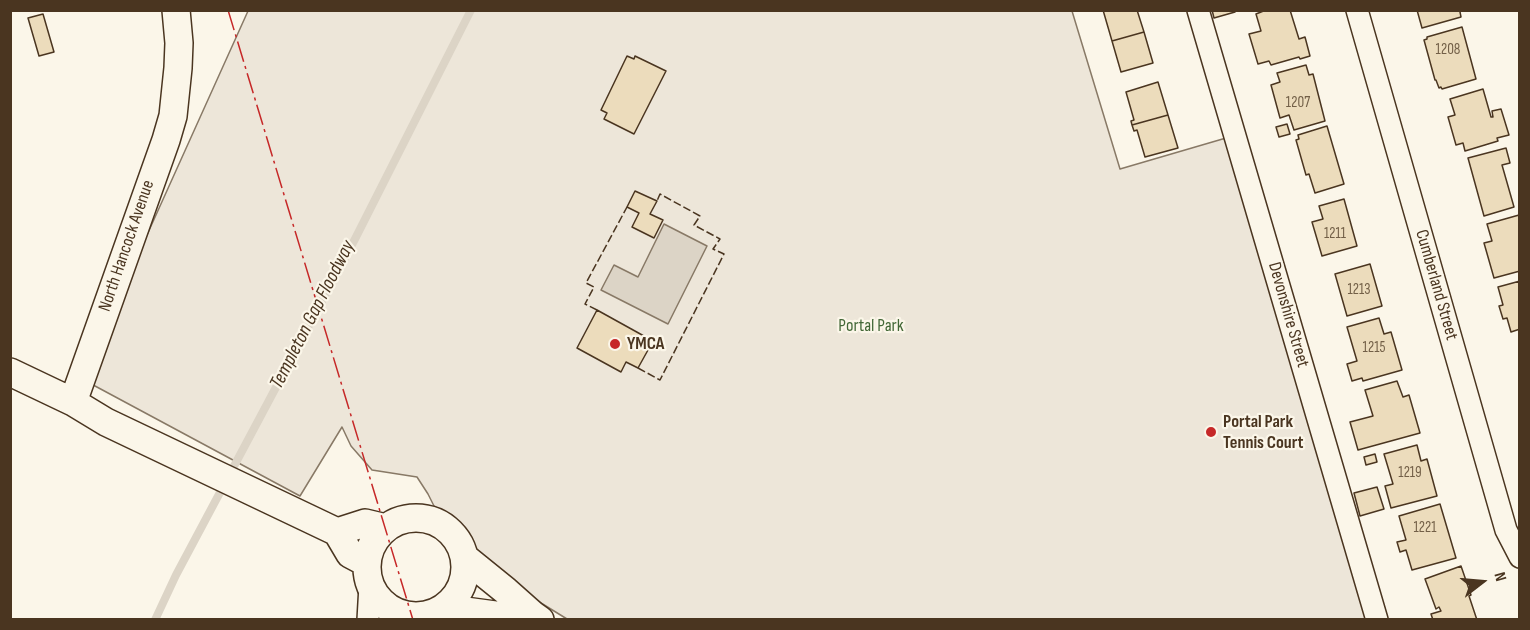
<!DOCTYPE html>
<html>
<head>
<meta charset="utf-8">
<style>
  body { margin:0 }
  #map { position:relative; width:1530px; height:630px; overflow:hidden; background:#fbf6e9; font-family:"Sofia Sans Condensed",sans-serif }
  canvas { display:block }
  .frame { position:absolute; inset:0; border:12px solid #4a3520; pointer-events:none }
  .north { position:absolute; left:1452px; top:552px; width:60px; height:60px; -webkit-text-stroke:4px #fbf6e9; paint-order:stroke; rotate:74deg; font-size:16px; font-weight:700; line-height:24px; text-align:center; color:#4a3520 }
  .north::after { content:''; display:block; margin:auto; width:21px; height:27px; background:#4a3520; clip-path:polygon(50% 0,100% 100%,50% 72%,0 100%) }
</style>
</head>
<body>
<div id="map">
<canvas width="1530" height="630"></canvas>
<div class="frame"></div>
<div class="north">N</div>
</div>
<script>
const ctx = document.querySelector('canvas').getContext('2d');
ctx.lineJoin = 'round';
function fill(path, color) { ctx.fillStyle = color; ctx.fill(path, 'evenodd'); }
const toPath = rows => new Path2D(rows.map(r => 'M' + r).join(''));
function strokePath(path, color, width, dash) { ctx.strokeStyle = color; ctx.lineWidth = width; ctx.lineCap = dash ? 'butt' : 'round'; ctx.setLineDash(dash || []); ctx.stroke(path); }
function drawText(font, color, halo, rows, align = 'center') {
  ctx.font = font + ' "Sofia Sans Condensed",sans-serif'; ctx.lineWidth = 4.5; ctx.setLineDash([]); ctx.textBaseline = 'middle'; ctx.strokeStyle = halo; ctx.fillStyle = color; for (const [text, x, y, turn = 0] of rows) {
    ctx.save(); ctx.translate(x, y); ctx.rotate((+turn || 0) * Math.PI / 180); ctx.textAlign = isNaN(turn) ? turn : align; if (halo) ctx.strokeText(text, 0, 0); ctx.fillText(text, 0, 0); ctx.restore();
  }
}
const green = toPath([
  [248,11,1072,11,1120,169,1226,138,1367,619,567,619,528,595,484,564,466,531,451,517,434,506,428,494,417,477,372,470,351,446,342,427,300,496,82,379,248,11]
]);
fill(green, '#ede6d9');
strokePath(green, '#887966', 1.5);
const water = toPath([
  [664,224,707,246,668,324,601,290,614,265,638,277,664,224]
]);
fill(water, '#dcd4c6');
strokePath(water, '#887966', 1.5);
strokePath(toPath([
  [155,620,176,575,355,239,471,10]
]), '#dcd4c6', 8);
const building = toPath([
  [1103,10,1137,10,1144,32,1112,41,1103,10],
  [1212,10,1235,10,1235,12,1214,18,1212,10],
  [1266,10,1290,10,1299,39,1305,37,1310,56,1300,59,1299,57,1271,65,1269,61,1258,64,1249,34,1261,31,1256,14,1266,10],
  [1417,10,1463,10,1460,12,1461,17,1422,28,1417,10],
  [43,14,54,52,39,56,28,18,43,14],
  [1462,27,1476,79,1442,89,1441,87,1439,88,1436,80,1435,80,1424,40,1427,39,1427,37,1462,27],
  [1144,32,1153,63,1121,72,1112,41,1144,32],
  [627,56,634,59,635,56,666,71,634,134,604,119,607,113,601,110,627,56],
  [1306,65,1309,75,1313,74,1325,121,1294,130,1289,115,1280,118,1271,85,1280,82,1277,73,1306,65],
  [1158,82,1168,115,1132,125,1131,121,1134,120,1126,92,1158,82],
  [1483,89,1491,117,1493,117,1492,111,1501,109,1509,135,1497,138,1498,141,1465,151,1463,143,1456,145,1448,117,1455,115,1450,99,1483,89],
  [1168,115,1178,148,1145,157,1137,130,1134,131,1132,125,1168,115],
  [1287,124,1290,134,1279,137,1276,127,1287,124],
  [1327,126,1344,184,1315,193,1309,174,1306,175,1296,140,1299,139,1298,135,1327,126],
  [1506,148,1510,163,1502,165,1514,207,1484,216,1468,158,1506,148],
  [635,191,657,201,650,214,663,220,654,238,632,227,639,213,627,207,635,191],
  [1344,199,1357,246,1322,256,1312,222,1323,219,1319,206,1344,199],
  [1519,215,1520,271,1494,278,1484,243,1492,241,1487,224,1519,215],
  [1370,264,1382,306,1347,316,1335,274,1370,264],
  [1520,281,1520,329,1511,332,1507,318,1503,319,1499,306,1503,305,1498,287,1520,281],
  [597,310,653,341,638,368,626,362,621,372,577,348,597,310],
  [1379,318,1384,334,1391,332,1402,370,1363,381,1362,378,1352,381,1347,364,1357,361,1347,327,1379,318],
  [1397,381,1403,397,1409,395,1420,433,1358,450,1350,422,1373,416,1365,390,1397,381],
  [1417,445,1421,461,1427,459,1437,496,1391,508,1385,486,1393,484,1384,454,1417,445],
  [1375,454,1377,462,1366,465,1364,457,1375,454],
  [1377,487,1384,509,1360,516,1354,493,1377,487],
  [1440,504,1456,558,1412,570,1406,550,1400,552,1397,542,1406,540,1399,516,1440,504],
  [1461,566,1471,595,1469,596,1477,620,1433,620,1431,614,1441,611,1439,607,1436,609,1425,579,1461,566]
]);
fill(building, '#ecdcbc');
strokePath(building, '#4a3520', 1.5);
const minor = toPath([
  [1198,10,1377,620],
  [1357,10,1506,530,1520,557],
  [368,620,370,585],
  [422,620,425,616]
]);
const tertiary = toPath([
  [10,372,73,402,166,140,173,116,178,68,179,43,176,10],
  [73,402,106,422,337,532,350,554,367,563],
  '367 567a49 49 0 1 1 98 0a49 49 0 1 1-98 0Z',
  [337,532,365,523,386,528],
  [464,557,506,591,533,615,540,620],
  [443,608,495,615,533,615]
]);
strokePath(minor, '#4a3520', 24);
strokePath(tertiary, '#4a3520', 30);
strokePath(minor, '#fbf6e9', 21);
strokePath(tertiary, '#fbf6e9', 27);
strokePath(toPath([
  [597,310,585,304,594,287,586,283,627,207],
  [638,368,660,380,724,254,713,249,720,239,694,225,700,216,660,194,657,201]
]), '#4a3520', 1.5, [8, 3]);
strokePath(toPath([
  [228,10,413,620]
]), '#c62828', 1.5, [21, 4.5, 3, 4.5]);
for (const [x, y, r, color] of [
  [615,344,6,"#c62828"],
  [1211,432,6,"#c62828"]
]) { const dot = new Path2D(); dot.arc(x, y, r, 0, 2 * Math.PI); ctx.fillStyle = color; ctx.fill(dot); strokePath(dot, '#fbf6e9', 2); }
drawText('15px', '#725f47', null, [
  ["1208",1448,50],
  ["1207",1298,103],
  ["1211",1335,234],
  ["1213",1359,290],
  ["1215",1374,348],
  ["1219",1410,473],
  ["1221",1425,528]
]);
drawText('18px', '#4a3520', '#fbf6e9', [
  ["North Hancock Avenue",127,246,-71],
  ["Cumberland Street",1436,285,74],
  ["Devonshire Street",1288,315,74]
]);
drawText('18px', '#436837', '#fbf6e9', [
  ["Portal Park",871,326]
]);
drawText('bold 18px', '#4a3520', '#fbf6e9', [
  ["YMCA",627,344],
  ["Portal Park",1223,422],
  ["Tennis Court",1223,443]
], 'left');
drawText('italic 20px', '#4a3520', '#fbf6e9', [
  ["Templeton Gap Floodway",313,315,-63]
]);
</script>
</body>
</html>
